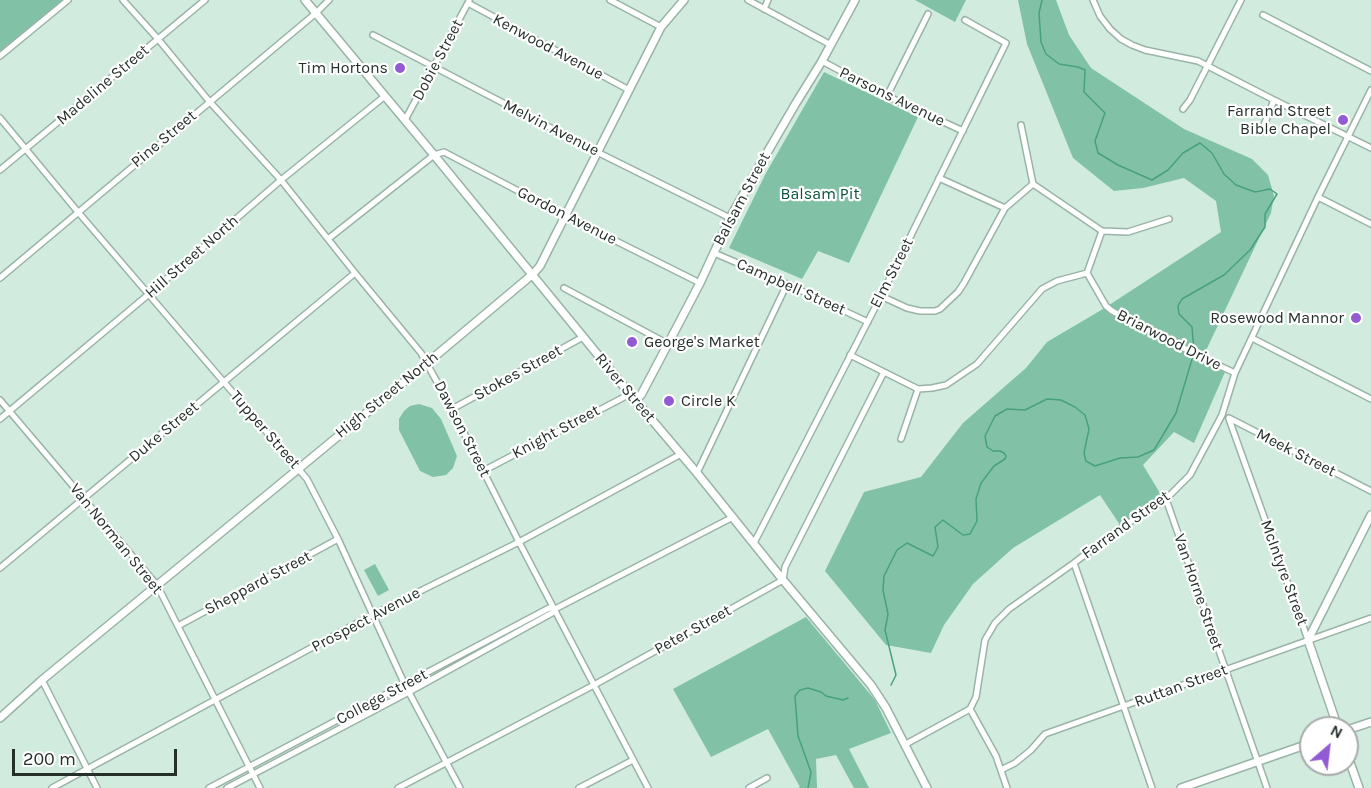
<!DOCTYPE html>
<html>
<head>
<meta charset="utf-8">
<style>
  body { margin:0 }
  #map { position:relative; width:1371px; height:788px; overflow:hidden; background:#d1ebdf; font-family:Karla,sans-serif }
  canvas { display:block }
  .north { position:absolute; left:1299px; top:716px; width:60px; height:60px; box-sizing:border-box; background:#fff; border:2px solid #a8acaa; border-radius:50%; rotate:28deg; font-size:16px; font-weight:700; line-height:24px; text-align:center; color:#25302b }
  .north::after { content:''; display:block; margin:auto; width:21px; height:27px; background:#935bd3; clip-path:polygon(50% 0,100% 100%,50% 72%,0 100%) }
  .scale { position:absolute; left:12px; top:749px; width:165px; height:27px; box-sizing:border-box; border:3px solid #25302b; border-top:0; padding-left:8px; font-size:18px; line-height:21px; white-space:nowrap; color:#25302b; -webkit-text-stroke:4px #fff; paint-order:stroke }
</style>
</head>
<body>
<div id="map">
<canvas width="1371" height="788"></canvas>
<div class="north">N</div>
<div class="scale">200 m</div>
</div>
<script>
const ctx = document.querySelector('canvas').getContext('2d');
ctx.lineJoin = 'round';
function fill(path, color) { ctx.fillStyle = color; ctx.fill(path, 'evenodd'); }
const toPath = rows => new Path2D(rows.map(r => 'M' + r).join(''));
function strokePath(path, color, width, dash) { ctx.strokeStyle = color; ctx.lineWidth = width; ctx.lineCap = dash ? 'butt' : 'round'; ctx.setLineDash(dash || []); ctx.stroke(path); }
function drawText(font, color, halo, rows, align = 'center') {
  ctx.font = font + ' Karla,sans-serif'; ctx.lineWidth = 4.5; ctx.setLineDash([]); ctx.textBaseline = 'middle'; ctx.strokeStyle = halo; ctx.fillStyle = color; for (const [text, x, y, turn = 0] of rows) {
    ctx.save(); ctx.translate(x, y); ctx.rotate((+turn || 0) * Math.PI / 180); ctx.textAlign = isNaN(turn) ? turn : align; if (halo) ctx.strokeText(text, 0, 0); ctx.fillText(text, 0, 0); ctx.restore();
  }
}
fill(toPath([
  [0,0,68,0,0,56],
  [915,0,966,0,955,22],
  [1018,0,1056,0,1069,35,1091,68,1184,129,1252,159,1268,175,1274,196,1271,213,1201,361,1225,372,1194,443,1174,432,1143,465,1163,498,1120,525,1100,495,1013,548,973,584,944,625,931,653,886,645,825,571,864,492,921,477,963,423,1026,368,1047,342,1103,309,1221,232,1216,201,1184,178,1143,188,1114,191,1073,158,1027,44],
  [824,72,918,117,849,263,818,251,802,279,729,248,766,173],
  [419,404,432,408,441,419,457,456,453,468,446,475,433,477,420,471,399,430,399,419,404,411,410,406],
  [375,564,389,590,378,596,364,570],
  [806,617,875,700,891,733,849,749,869,788,854,788,836,755,816,759,817,788,798,788,800,787,768,729,711,757,673,689]
]), '#81c2a6');
strokePath(toPath([
  [1042,0,1039,13,1041,42,1046,54,1059,64,1078,67,1085,70,1084,92,1105,113,1095,141,1098,153,1118,165,1152,180,1168,170,1183,153,1200,143,1212,153,1224,174,1236,185,1255,192,1270,189,1277,194,1265,214,1265,227,1250,250,1224,275,1182,299,1178,306,1179,314,1192,327,1194,351],
  [891,685,896,675,885,630,888,614,883,590,884,576,897,550,907,543,933,556,938,547,935,527,943,520,963,535,970,534,977,521,976,499,981,483,994,466,1005,459,1006,456,1004,453,1000,451,993,451,987,447,985,436,995,416,1007,409,1025,410,1047,399,1061,400,1075,407,1085,415,1089,429,1084,453,1086,461,1095,466,1120,458,1138,457,1154,450,1176,413,1193,356],
  [808,788,811,772,798,736,795,696,800,690,808,688,821,692,826,696,843,700,848,698]
]), '#47a17e', 1.5);
const street = toPath([
  [123,0,158,39,209,101,281,180,355,273,421,353,452,409,519,542,648,788],
  [610,0,661,27],
  [748,0,831,45],
  [1093,0,1100,16,1110,29,1121,39,1132,45,1145,50,1198,61,1274,100,1371,148],
  [468,3,629,90],
  [764,9,768,0],
  [1263,15,1371,71],
  [373,35,597,152,730,218],
  [0,56,68,0],
  [822,61,887,96,963,131],
  [887,96,928,14],
  [1183,109,1190,100,1241,0],
  [0,118,78,212,307,479,338,539,405,685,460,788],
  [405,120,469,1],
  [1021,125,1033,184,1102,231,1128,232,1169,219],
  [1262,130,1274,100],
  [0,170,205,0],
  [939,178,1005,208],
  [1318,197,1371,224],
  [328,239,434,155,444,152,566,216,700,283],
  [714,253,787,284,868,322],
  [1087,273,1106,306,1112,311,1201,357,1235,373],
  [1087,273,1102,231],
  [0,278,316,13,329,0],
  [564,288,668,344],
  [881,296,907,308,920,311,935,311,940,309,958,292,964,283,1005,208,1033,184],
  [1252,338,1371,399],
  [850,355,918,389,932,388,946,385,977,364,1042,289,1057,281,1087,273],
  [0,400,157,585,260,788],
  [452,409,583,337],
  [1229,418,1371,491],
  [0,419,149,294,281,180,385,96],
  [1229,419,1308,640],
  [901,439,918,389],
  [483,471,630,394],
  [697,473,787,284],
  [1166,499,1267,788],
  [754,543,881,296,1006,43,965,20],
  [1074,563,1152,788],
  [0,568,355,273],
  [178,626,338,539],
  [42,680,97,788],
  [970,709,996,756,1007,788],
  [906,744,970,709,976,697,985,640,995,623,1009,609,1074,563,1116,531,1166,499,1190,475,1222,415,1235,373,1318,197,1371,90],
  [1001,770,1015,763,1031,750,1045,734,1371,618],
  [52,788,372,615,519,542,681,454],
  [209,788,549,608,555,609],
  [227,788,409,692,552,613,555,609,733,517],
  [398,788,594,685,783,580,785,567,884,372],
  [579,788,633,760],
  [749,788,767,778]
]);
const secondary = toPath([
  [305,0,434,155,630,394,697,473,783,580,871,685,886,708,927,788],
  [635,400,641,395,668,344,700,283,730,218,757,170,796,103,822,61,855,0],
  [0,718,42,680,427,363,533,274,540,266,552,242,661,27,684,0],
  [1338,728,1308,640,1371,515],
  [1347,730,1371,722],
  [1347,754,1359,788],
  [1181,788,1311,743]
]);
strokePath(street, '#9ab3a7', 8);
strokePath(secondary, '#9ab3a7', 10);
strokePath(street, '#fff', 5);
strokePath(secondary, '#fff', 7);
for (const [x, y, r, color] of [
  [400,68,6,"#935bd3"],
  [1343,120,6,"#935bd3"],
  [1356,318,6,"#935bd3"],
  [632,342,6,"#935bd3"],
  [669,401,6,"#935bd3"]
]) { const dot = new Path2D(); dot.arc(x, y, r, 0, 2 * Math.PI); ctx.fillStyle = color; ctx.fill(dot); strokePath(dot, '#fff', 2); }
drawText('16px', '#25302b', '#fff', [
  ["Kenwood Avenue",548,47,28],
  ["Dobie Street",438,60,-62],
  ["Madeline Street",103,85,-40],
  ["Parsons Avenue",892,97,26],
  ["Melvin Avenue",551,128,27],
  ["Pine Street",164,139,-40],
  ["Balsam Street",742,199,-62],
  ["Gordon Avenue",567,216,27],
  ["Hill Street North",192,257,-41],
  ["Elm Street",892,273,-63],
  ["Campbell Street",791,287,24],
  ["Briarwood Drive",1169,340,27],
  ["Stokes Street",518,373,-29],
  ["River Street",625,388,50],
  ["High Street North",387,395,-39],
  ["Dawson Street",462,429,63],
  ["Tupper Street",265,430,49],
  ["Duke Street",164,432,-40],
  ["Knight Street",556,432,-28],
  ["Meek Street",1296,453,27],
  ["Farrand Street",1126,525,-36],
  ["Van Norman Street",116,539,51],
  ["McIntyre Street",1284,573,70],
  ["Sheppard Street",258,583,-28],
  ["Van Horne Street",1198,592,71],
  ["Prospect Avenue",366,620,-28],
  ["Peter Street",693,630,-29],
  ["Ruttan Street",1181,686,-20],
  ["College Street",382,697,-28]
]);
drawText('16px', '#25302b', '#fff', [
  ["Tim Hortons",388,68],
  ["Farrand Street",1331,111],
  ["Bible Chapel",1331,129],
  ["Rosewood Mannor",1344,318],
  ["George's Market",644,342,"left"],
  ["Circle K",681,401,"left"]
], 'right');
drawText('16px', '#06523b', '#fff', [
  ["Balsam Pit",820,194]
]);
</script>
</body>
</html>
